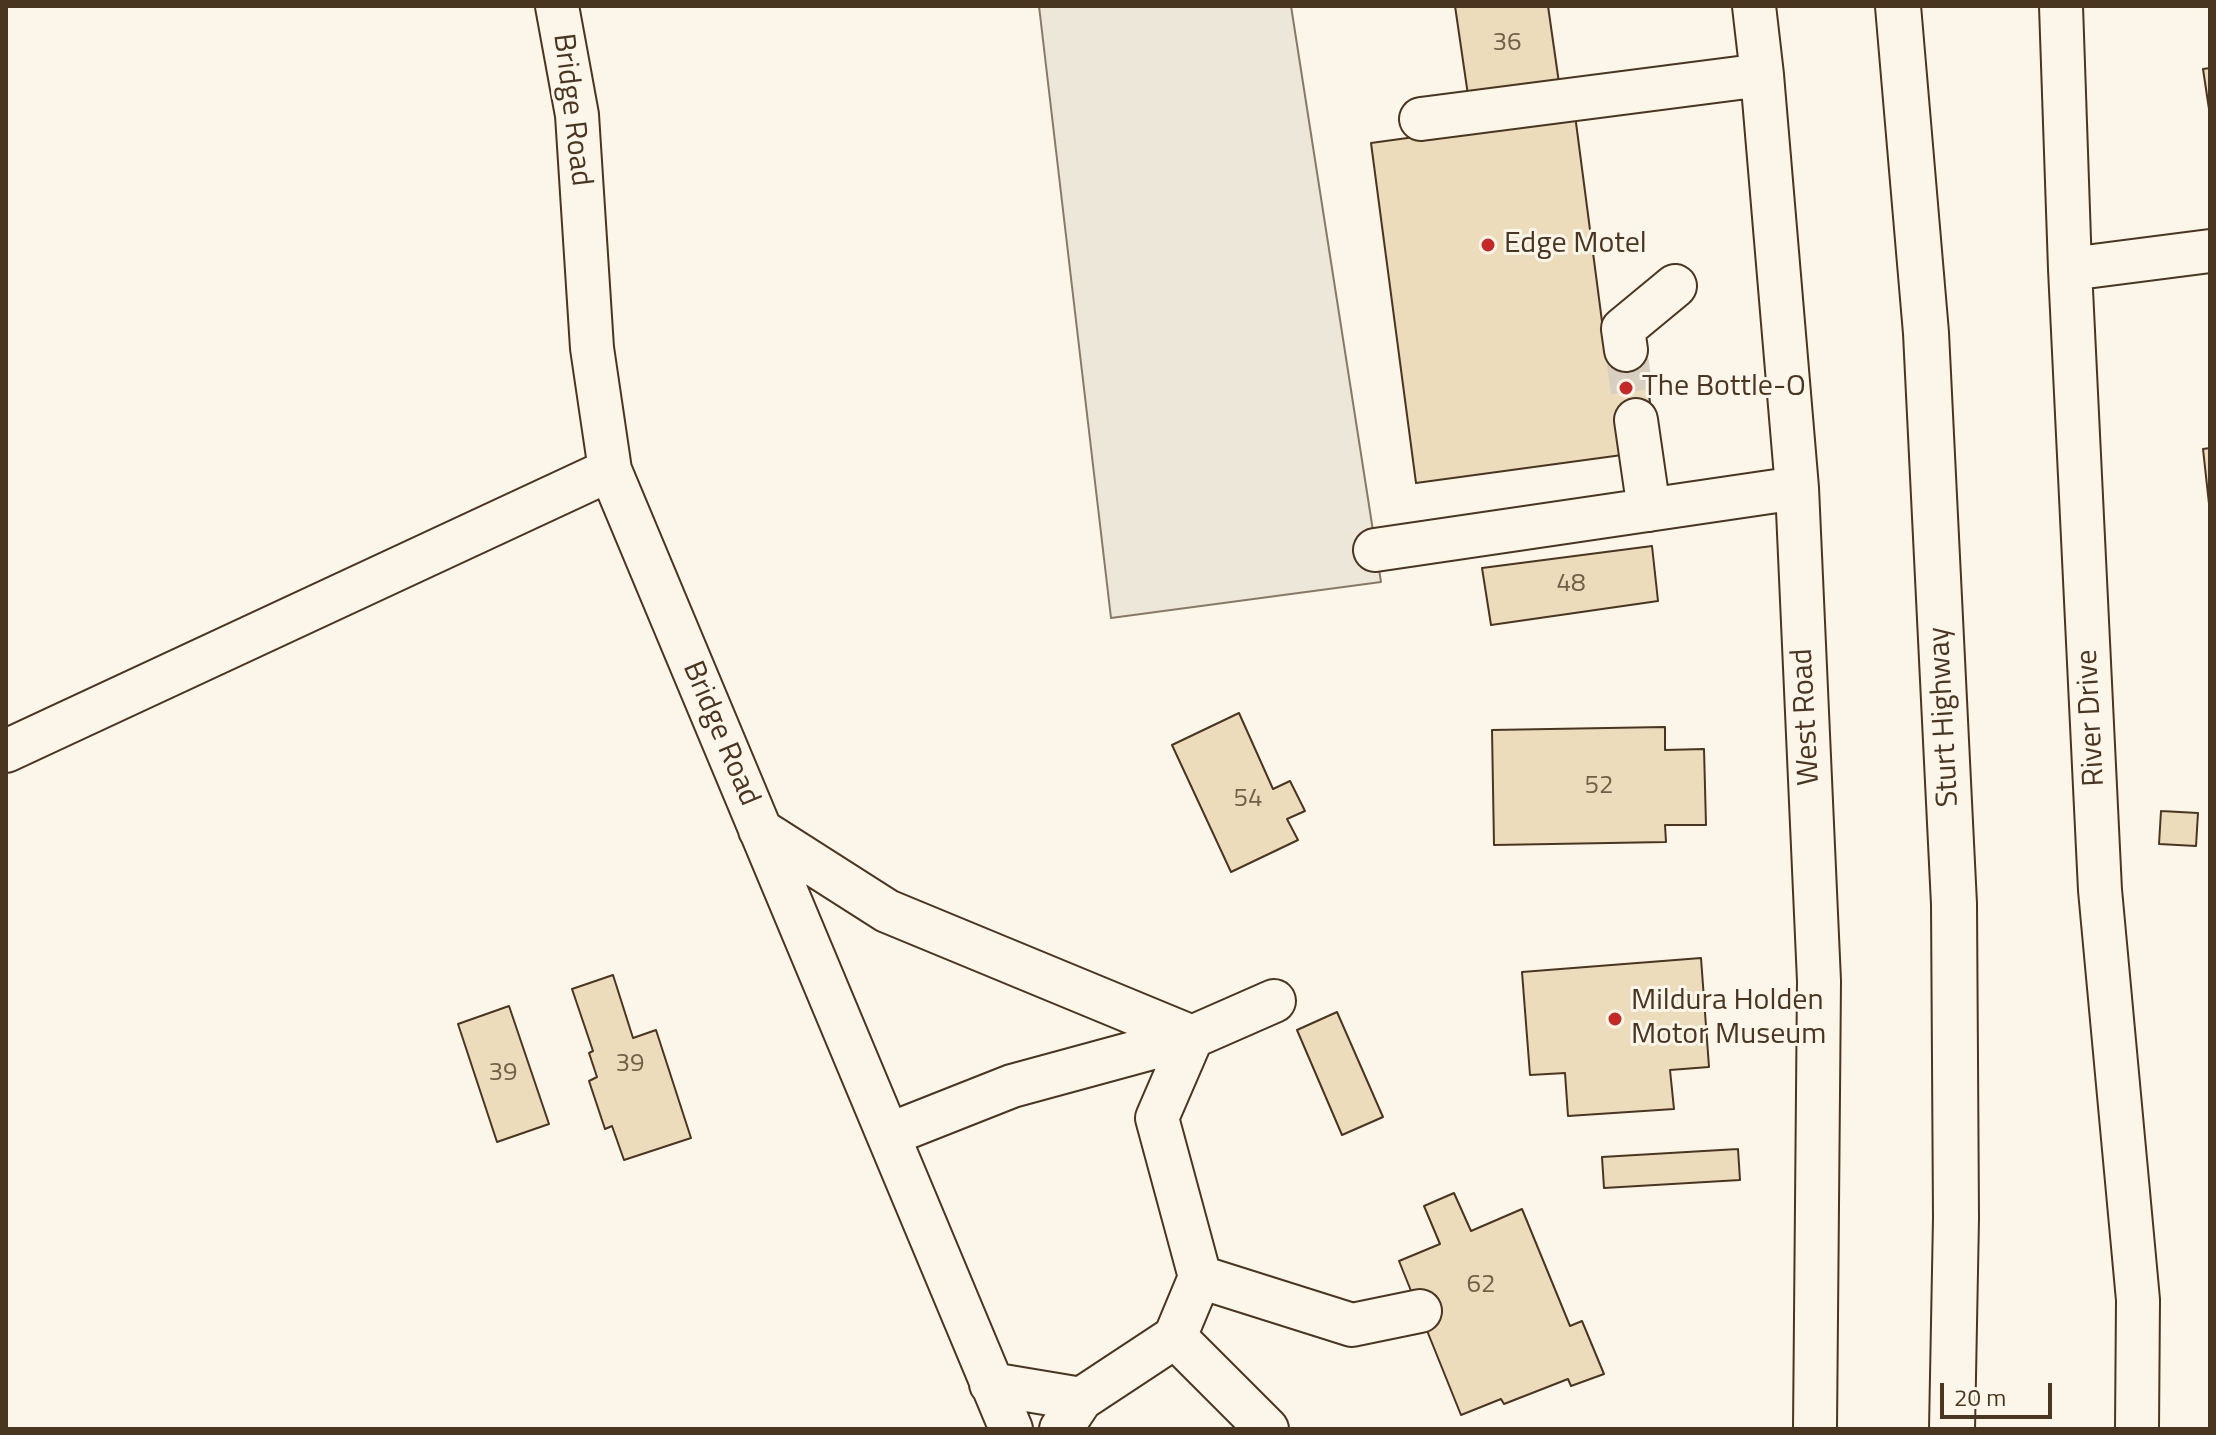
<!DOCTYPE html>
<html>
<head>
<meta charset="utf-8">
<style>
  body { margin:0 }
  #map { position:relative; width:2216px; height:1435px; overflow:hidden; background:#fbf6e9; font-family:"Titillium Web",sans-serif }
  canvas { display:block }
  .frame { position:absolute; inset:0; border:8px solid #4a3520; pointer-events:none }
  .scale { position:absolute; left:1940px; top:1383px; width:112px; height:36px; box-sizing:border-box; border:4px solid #4a3520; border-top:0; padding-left:10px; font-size:24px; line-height:28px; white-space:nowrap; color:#4a3520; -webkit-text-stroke:6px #fbf6e9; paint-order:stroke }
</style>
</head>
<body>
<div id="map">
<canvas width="2216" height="1435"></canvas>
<div class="frame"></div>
<div class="scale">20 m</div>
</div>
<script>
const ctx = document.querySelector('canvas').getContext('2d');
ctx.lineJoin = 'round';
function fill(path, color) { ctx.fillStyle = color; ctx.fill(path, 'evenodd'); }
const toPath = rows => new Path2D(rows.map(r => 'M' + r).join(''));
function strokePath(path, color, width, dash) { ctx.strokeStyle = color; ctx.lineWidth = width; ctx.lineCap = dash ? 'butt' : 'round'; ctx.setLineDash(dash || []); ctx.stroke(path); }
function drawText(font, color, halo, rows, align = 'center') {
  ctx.font = font + ' "Titillium Web",sans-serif'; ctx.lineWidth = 6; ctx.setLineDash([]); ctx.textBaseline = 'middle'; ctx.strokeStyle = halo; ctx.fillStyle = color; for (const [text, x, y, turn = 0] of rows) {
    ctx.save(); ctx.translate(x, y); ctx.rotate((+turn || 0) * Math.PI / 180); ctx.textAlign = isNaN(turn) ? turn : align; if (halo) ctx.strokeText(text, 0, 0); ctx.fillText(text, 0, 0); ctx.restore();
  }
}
const parking = toPath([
  [1039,6,1291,6,1381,582,1111,618,1039,6]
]);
fill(parking, '#ede7d9');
strokePath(parking, '#887966', 2);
const building = toPath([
  [1455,6,1548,6,1559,83,1468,95,1455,6],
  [2210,68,2210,108,2209,109,2203,69,2210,68],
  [1575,115,1606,352,1643,348,1652,418,1622,455,1416,483,1371,143,1575,115],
  [2210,448,2210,513,2203,449,2210,448],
  [1652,546,1658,601,1491,625,1482,568,1652,546],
  [1239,713,1273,789,1290,781,1305,811,1287,819,1298,840,1231,872,1172,745,1239,713],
  [1665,727,1665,750,1704,749,1706,825,1665,825,1666,842,1494,845,1492,730,1665,727],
  [2161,811,2198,813,2196,846,2159,844,2161,811],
  [1701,958,1709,1067,1670,1070,1674,1109,1568,1116,1565,1073,1530,1075,1522,972,1701,958],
  [613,975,633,1038,656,1030,691,1138,624,1160,612,1126,605,1129,589,1081,597,1077,589,1053,593,1051,572,989,613,975],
  [509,1006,549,1124,497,1142,458,1024,509,1006],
  [1337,1012,1383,1117,1342,1135,1297,1030,1337,1012],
  [1738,1149,1740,1180,1604,1188,1602,1157,1738,1149],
  [1454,1193,1471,1231,1522,1209,1570,1326,1582,1321,1604,1374,1571,1386,1568,1379,1504,1404,1501,1399,1461,1415,1399,1261,1440,1244,1424,1206,1454,1193]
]);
fill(building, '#ecdcbc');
strokePath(building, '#4a3520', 2);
strokePath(toPath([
  [1626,350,1636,420]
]), '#d8cfc1', 42, [42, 21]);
const minor = toPath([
  [557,6,577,115,592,348,610,470,1011,1429],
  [1754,6,1762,75,1797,488,1819,981,1815,1429],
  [2061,6,2070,269,2100,890,2138,1300,2137,1429],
  [1421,119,1762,75],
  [2070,269,2210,251],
  [1626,350,1623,329,1675,286],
  [1636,420,1649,510],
  [1375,550,1797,488],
  [6,751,610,470],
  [760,830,887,911,1192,1037,1274,1001],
  [888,1135,1012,1086,1192,1037],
  [1200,1277,1352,1325,1420,1311],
  [1175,1337,1267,1429],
  [991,1384,1081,1399],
  [1061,1429,1081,1399,1175,1337,1200,1277,1157,1118,1192,1037]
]);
const highway = toPath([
  [1898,6,1926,333,1954,904,1956,1218,1952,1429]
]);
strokePath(minor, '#4a3520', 46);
strokePath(highway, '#4a3520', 48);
strokePath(minor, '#fbf6e9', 42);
strokePath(highway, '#fbf6e9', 44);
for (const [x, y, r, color] of [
  [1488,245,8,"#c62828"],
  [1626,388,8,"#c62828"],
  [1615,1019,8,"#c62828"]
]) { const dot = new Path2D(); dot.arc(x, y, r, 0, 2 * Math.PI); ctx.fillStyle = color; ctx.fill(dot); strokePath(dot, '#fbf6e9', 3); }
drawText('26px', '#725f47', null, [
  ["36",1507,44],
  ["48",1571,585],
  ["52",1599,787],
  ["54",1248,800],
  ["39",630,1065],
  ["39",503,1074],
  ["62",1481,1286]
]);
drawText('30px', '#4a3520', '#fbf6e9', [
  ["Bridge Road",571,110,83],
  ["West Road",1807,717,-93],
  ["Sturt Highway",1945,717,-93],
  ["River Drive",2092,718,-93],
  ["Bridge Road",720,734,67]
]);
drawText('30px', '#4a3520', '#fbf6e9', [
  ["Edge Motel",1504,245],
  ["The Bottle-O",1642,388],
  ["Mildura Holden",1631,1002],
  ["Motor Museum",1631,1036]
], 'left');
</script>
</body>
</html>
